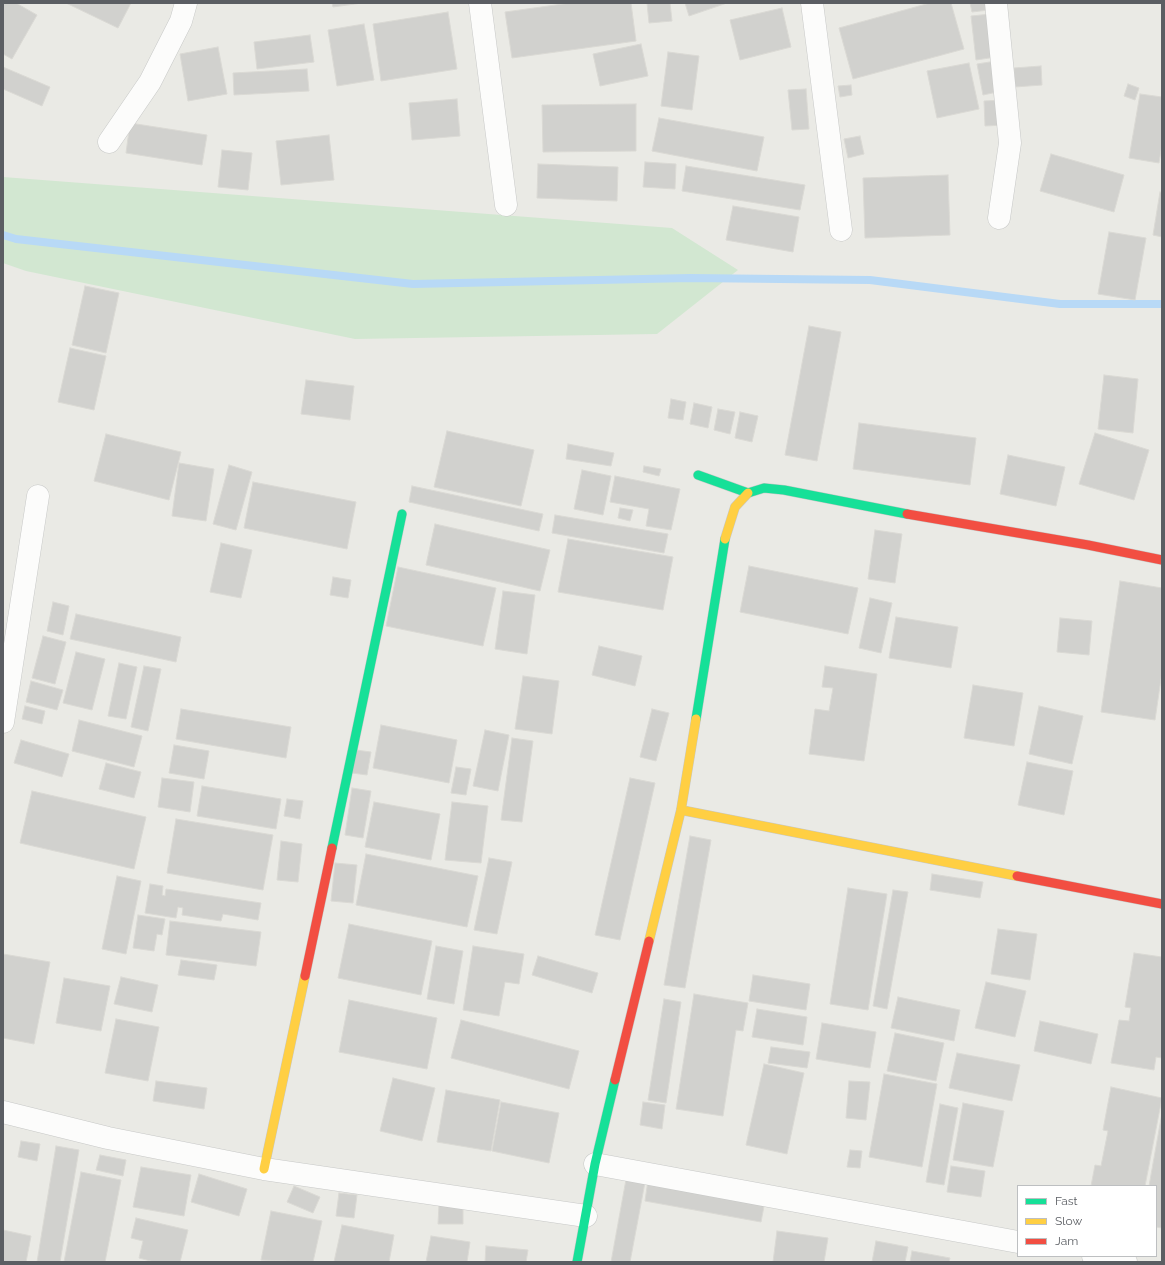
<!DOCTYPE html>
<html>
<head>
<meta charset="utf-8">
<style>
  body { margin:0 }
  #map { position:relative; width:1165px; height:1265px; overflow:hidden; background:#eaeae5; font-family:Raleway,sans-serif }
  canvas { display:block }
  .frame { position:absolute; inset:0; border:4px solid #5b5e63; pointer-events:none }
  .legend { position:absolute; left:1017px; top:1185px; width:140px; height:72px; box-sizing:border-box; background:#fff; border:1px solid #bdbfc1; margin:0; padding:5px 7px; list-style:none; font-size:12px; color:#5b5e63 }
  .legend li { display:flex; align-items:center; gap:8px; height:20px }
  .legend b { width:20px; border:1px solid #bdbfc1 }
</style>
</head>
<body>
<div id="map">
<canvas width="1165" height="1265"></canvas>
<div class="frame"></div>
<ul class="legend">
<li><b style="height:5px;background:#16e098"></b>Fast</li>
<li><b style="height:5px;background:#ffcf43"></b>Slow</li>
<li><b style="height:5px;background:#f24e42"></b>Jam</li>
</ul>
</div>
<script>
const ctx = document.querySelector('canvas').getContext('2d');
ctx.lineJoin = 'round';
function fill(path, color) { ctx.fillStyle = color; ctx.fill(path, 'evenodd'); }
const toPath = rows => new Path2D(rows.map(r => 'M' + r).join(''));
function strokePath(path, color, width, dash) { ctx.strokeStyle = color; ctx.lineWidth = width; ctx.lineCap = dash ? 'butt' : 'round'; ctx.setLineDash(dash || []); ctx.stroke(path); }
fill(toPath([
  [3,177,672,228,738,270,657,334,355,339,26,271,3,263]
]), '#d2e7d1');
strokePath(toPath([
  [3,235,16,239,413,284,690,278,870,280,1060,304,1162,304]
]), '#b8d9f6', 8);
const building = toPath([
  [3,3,16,3,37,15,12,59,3,54,3,3],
  [66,3,131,3,118,28,66,3],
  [332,3,362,3,333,7,332,3],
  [570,3,631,3,636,41,512,58,505,12,570,3],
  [647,3,670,3,672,21,649,23,647,3],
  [685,3,727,3,689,16,685,3],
  [930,3,951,3,964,49,853,79,839,28,930,3],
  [970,3,988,3,989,10,972,12,970,3],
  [782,8,791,47,740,60,730,20,782,8],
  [448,12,457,69,381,81,373,24,448,12],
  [991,14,996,57,976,60,971,16,991,14],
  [364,24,374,80,337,86,328,30,364,24],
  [310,35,314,62,257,69,254,42,310,35],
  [641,44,648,76,600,86,593,54,641,44],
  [218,47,227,94,188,101,180,54,218,47],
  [668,52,699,56,692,110,661,106,668,52],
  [996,61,1002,91,983,95,977,64,996,61],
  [969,63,979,109,937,118,927,71,969,63],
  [1041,66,1042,85,1015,87,1014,68,1041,66],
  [3,67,50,87,42,106,3,89,3,67],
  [307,69,309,91,234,95,233,73,307,69],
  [1128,84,1139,88,1135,100,1124,96,1128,84],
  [851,85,852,95,840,97,838,86,851,85],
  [806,89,809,129,792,130,788,90,806,89],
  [1140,94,1162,97,1162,144,1159,163,1129,158,1140,94],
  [457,99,460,136,412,140,409,103,457,99],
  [1004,100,1005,125,985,126,984,101,1004,100],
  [636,104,636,151,543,152,542,105,636,104],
  [659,118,764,137,757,171,652,151,659,118],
  [130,123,207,135,202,165,126,153,130,123],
  [329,135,334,180,281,185,276,141,329,135],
  [860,136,864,154,848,158,844,139,860,136],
  [222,150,252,153,248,190,218,187,222,150],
  [1051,154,1124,175,1114,212,1040,191,1051,154],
  [645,162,676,164,675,189,643,187,645,162],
  [538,164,618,167,617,201,537,198,538,164],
  [686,166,805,185,800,210,682,191,686,166],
  [948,175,950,235,865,238,863,178,948,175],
  [1160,192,1162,193,1162,237,1153,235,1160,192],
  [733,206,799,217,793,252,726,240,733,206],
  [1109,232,1146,238,1135,300,1098,294,1109,232],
  [85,286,119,293,106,353,72,345,85,286],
  [809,326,841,332,817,461,785,455,809,326],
  [70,348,106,356,94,410,58,402,70,348],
  [1104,375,1138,379,1133,433,1098,429,1104,375],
  [306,380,354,386,350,420,301,414,306,380],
  [671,399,686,402,683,420,668,418,671,399],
  [694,403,712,407,708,428,690,424,694,403],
  [718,409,735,412,730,434,714,430,718,409],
  [740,412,758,416,752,442,735,438,740,412],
  [859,423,976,438,970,485,853,469,859,423],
  [447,431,534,450,521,506,434,487,447,431],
  [1095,433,1149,450,1134,500,1079,484,1095,433],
  [106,434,181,452,169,500,94,481,106,434],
  [568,444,614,453,611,466,566,459,568,444],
  [1008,455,1065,467,1056,506,1000,494,1008,455],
  [179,463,214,469,206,521,172,516,179,463],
  [229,465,252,472,236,530,213,524,229,465],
  [644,466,661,469,659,476,643,472,644,466],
  [582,470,611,476,603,515,574,509,582,470],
  [615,476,680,489,671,530,646,526,649,509,610,502,615,476],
  [253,482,356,502,347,549,244,528,253,482],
  [412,486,543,514,539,531,409,502,412,486],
  [620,508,633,510,630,521,618,518,620,508],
  [555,515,668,534,664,553,552,533,555,515],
  [435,524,550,550,540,591,426,565,435,524],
  [875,530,902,534,895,583,868,579,875,530],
  [568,539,673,557,663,610,558,592,568,539],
  [221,543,252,550,241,598,210,592,221,543],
  [749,566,858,588,848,634,740,612,749,566],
  [398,567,496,588,483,646,386,626,398,567],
  [333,577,351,580,348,598,330,595,333,577],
  [1120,581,1162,588,1162,672,1155,720,1101,712,1120,581],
  [503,591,535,595,527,654,495,649,503,591],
  [870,598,892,603,881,653,859,648,870,598],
  [53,602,69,606,63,635,47,631,53,602],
  [76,614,181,637,176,662,70,639,76,614],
  [896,617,958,627,951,668,889,658,896,617],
  [1060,618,1092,621,1089,655,1057,652,1060,618],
  [43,636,66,642,55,684,32,678,43,636],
  [599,646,642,656,635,686,592,675,599,646],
  [76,652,105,659,92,710,63,703,76,652],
  [119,663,137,667,126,719,108,716,119,663],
  [144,666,161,669,148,731,131,727,144,666],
  [825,666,877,674,864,761,809,754,815,709,829,711,833,688,822,687,825,666],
  [523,676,559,681,552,734,515,729,523,676],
  [31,681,63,690,57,710,26,702,31,681],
  [973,685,1023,693,1014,746,964,738,973,685],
  [25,706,45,711,42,724,22,719,25,706],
  [1039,706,1083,716,1072,764,1029,754,1039,706],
  [181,709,291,727,286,758,176,739,181,709],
  [652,709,669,713,656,761,640,757,652,709],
  [79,720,142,736,134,767,72,751,79,720],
  [381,725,457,740,449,783,373,768,381,725],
  [485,730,509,735,498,791,473,786,485,730],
  [512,738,533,741,522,822,501,820,512,738],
  [21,740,69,754,62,777,14,763,21,740],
  [174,745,209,751,204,779,169,773,174,745],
  [356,750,371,752,367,775,352,773,356,750],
  [1027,762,1073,771,1064,815,1018,805,1027,762],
  [106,763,141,772,134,798,99,789,106,763],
  [456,767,471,769,466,795,451,793,456,767],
  [162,778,194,782,190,812,158,807,162,778],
  [630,778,655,783,620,940,595,935,630,778],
  [202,786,281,799,276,829,197,816,202,786],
  [352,788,371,791,363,838,345,835,352,788],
  [32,791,146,817,134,869,20,843,32,791],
  [287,799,303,801,300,819,284,816,287,799],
  [374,802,440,814,431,860,365,847,374,802],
  [452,802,488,806,481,863,445,860,452,802],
  [176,819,273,835,263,890,167,873,176,819],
  [690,836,711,840,685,988,664,985,690,836],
  [281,841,302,844,298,882,277,880,281,841],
  [366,854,478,876,467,927,356,905,366,854],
  [489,858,512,862,497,934,474,930,489,858],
  [335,863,357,865,353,903,331,901,335,863],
  [932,874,983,882,980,898,930,890,932,874],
  [117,876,141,881,126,954,102,949,117,876],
  [150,884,163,886,162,895,165,896,166,889,261,903,258,920,223,914,221,921,182,915,183,908,178,907,176,918,145,913,150,884],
  [848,888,887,894,868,1010,830,1004,848,888],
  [893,890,908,892,887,1009,873,1006,893,890],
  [138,915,165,919,162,935,157,934,154,951,133,948,138,915],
  [170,921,261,932,256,966,166,955,170,921],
  [349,924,432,941,421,995,338,978,349,924],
  [998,929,1037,934,1030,980,991,974,998,929],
  [436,946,463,951,454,1004,427,999,436,946],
  [473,946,524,954,519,984,505,982,499,1016,463,1010,473,946],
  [1134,953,1162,957,1162,1058,1156,1057,1154,1070,1111,1063,1119,1020,1129,1021,1131,1008,1125,1007,1134,953],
  [3,954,50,962,34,1044,3,1038,3,954],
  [538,956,598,973,592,993,532,975,538,956],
  [181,960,217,965,214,980,178,975,181,960],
  [753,975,810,984,806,1010,749,1001,753,975],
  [121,977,158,985,152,1012,114,1004,121,977],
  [64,978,110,986,101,1031,56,1023,64,978],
  [986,982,1026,991,1015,1037,975,1028,986,982],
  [694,994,748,1003,743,1031,736,1030,723,1116,676,1109,694,994],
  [898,997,960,1010,954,1041,891,1028,898,997],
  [664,999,681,1002,666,1103,648,1100,664,999],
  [349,1000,437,1018,427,1069,339,1052,349,1000],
  [757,1009,807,1017,803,1045,752,1037,757,1009],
  [116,1019,159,1027,148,1081,105,1073,116,1019],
  [461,1020,579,1051,569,1089,451,1058,461,1020],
  [1040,1021,1098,1034,1091,1064,1034,1051,1040,1021],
  [822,1023,876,1032,870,1068,816,1059,822,1023],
  [895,1033,944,1043,936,1081,887,1071,895,1033],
  [771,1047,810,1052,807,1068,768,1063,771,1047],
  [957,1053,1020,1065,1012,1101,949,1088,957,1053],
  [764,1064,804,1073,787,1154,746,1145,764,1064],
  [884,1074,937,1084,922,1167,869,1157,884,1074],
  [393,1078,435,1088,422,1141,380,1131,393,1078],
  [156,1081,207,1088,204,1109,153,1101,156,1081],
  [849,1081,870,1082,866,1120,846,1118,849,1081],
  [1111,1087,1162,1098,1145,1186,1091,1186,1095,1165,1101,1166,1108,1131,1103,1130,1111,1087],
  [446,1090,500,1100,491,1151,437,1142,446,1090],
  [501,1102,559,1113,549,1163,492,1151,501,1102],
  [643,1102,665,1105,662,1129,640,1125,643,1102],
  [963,1103,1004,1111,993,1167,953,1160,963,1103],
  [940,1104,958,1108,944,1185,926,1182,940,1104],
  [1162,1113,1162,1228,1156,1227,1156,1186,1149,1186,1162,1113],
  [21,1141,40,1144,37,1161,18,1157,21,1141],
  [56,1146,79,1150,60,1262,37,1262,56,1146],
  [850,1150,862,1151,860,1168,847,1167,850,1150],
  [100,1155,126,1160,123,1176,96,1170,100,1155],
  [951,1166,985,1171,981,1197,947,1192,951,1166],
  [141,1167,191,1175,184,1216,133,1207,141,1167],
  [81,1172,121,1180,105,1262,64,1262,81,1172],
  [199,1174,247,1189,239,1216,191,1202,199,1174],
  [627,1174,646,1177,630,1262,611,1262,627,1174],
  [648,1180,765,1201,761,1222,645,1201,648,1180],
  [294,1186,320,1197,313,1213,287,1202,294,1186],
  [339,1193,357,1195,354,1218,336,1216,339,1193],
  [439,1204,463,1205,463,1224,438,1224,439,1204],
  [271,1211,322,1221,313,1262,261,1260,271,1211],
  [136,1218,188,1230,180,1262,154,1262,139,1258,143,1241,131,1238,136,1218],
  [342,1225,394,1235,389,1262,334,1262,342,1225],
  [3,1230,31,1236,26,1262,3,1262,3,1230],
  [777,1231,828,1238,824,1262,773,1262,777,1231],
  [431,1236,470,1242,467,1262,426,1262,431,1236],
  [876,1241,908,1247,905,1262,872,1262,876,1241],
  [486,1246,528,1250,526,1262,485,1262,486,1246],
  [912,1251,950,1258,949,1262,910,1262,912,1251]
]);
fill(building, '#d1d1ce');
strokePath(building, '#dad9d4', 1);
const street = toPath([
  [480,3,506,205],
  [812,3,841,230],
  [996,3,1010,143,999,218],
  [109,142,150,82,181,21,186,3],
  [3,722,38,496],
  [3,1112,108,1138,264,1169,586,1216],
  [595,1164,1018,1242],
  [1093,1256,1126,1262]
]);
const fast = toPath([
  [698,475,748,493,764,488,784,490,907,514],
  [696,719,725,539],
  [332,848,402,514],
  [577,1262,595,1164,615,1080]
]);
const slow = toPath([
  [725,539,735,507,748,493],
  [681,810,1017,876],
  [649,941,681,810,696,719],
  [264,1169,305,976]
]);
const jam = toPath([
  [907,514,1088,545,1162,560],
  [1017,876,1162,904],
  [305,976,332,848],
  [615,1080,649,941]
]);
strokePath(street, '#c7c8c7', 23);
strokePath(fast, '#c6c7c5', 10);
strokePath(slow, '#c6c7c5', 10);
strokePath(jam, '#c6c7c5', 10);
strokePath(street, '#fcfcfb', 22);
strokePath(fast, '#16e098', 9);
strokePath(slow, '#ffcf43', 9);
strokePath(jam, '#f24e42', 9);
</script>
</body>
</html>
